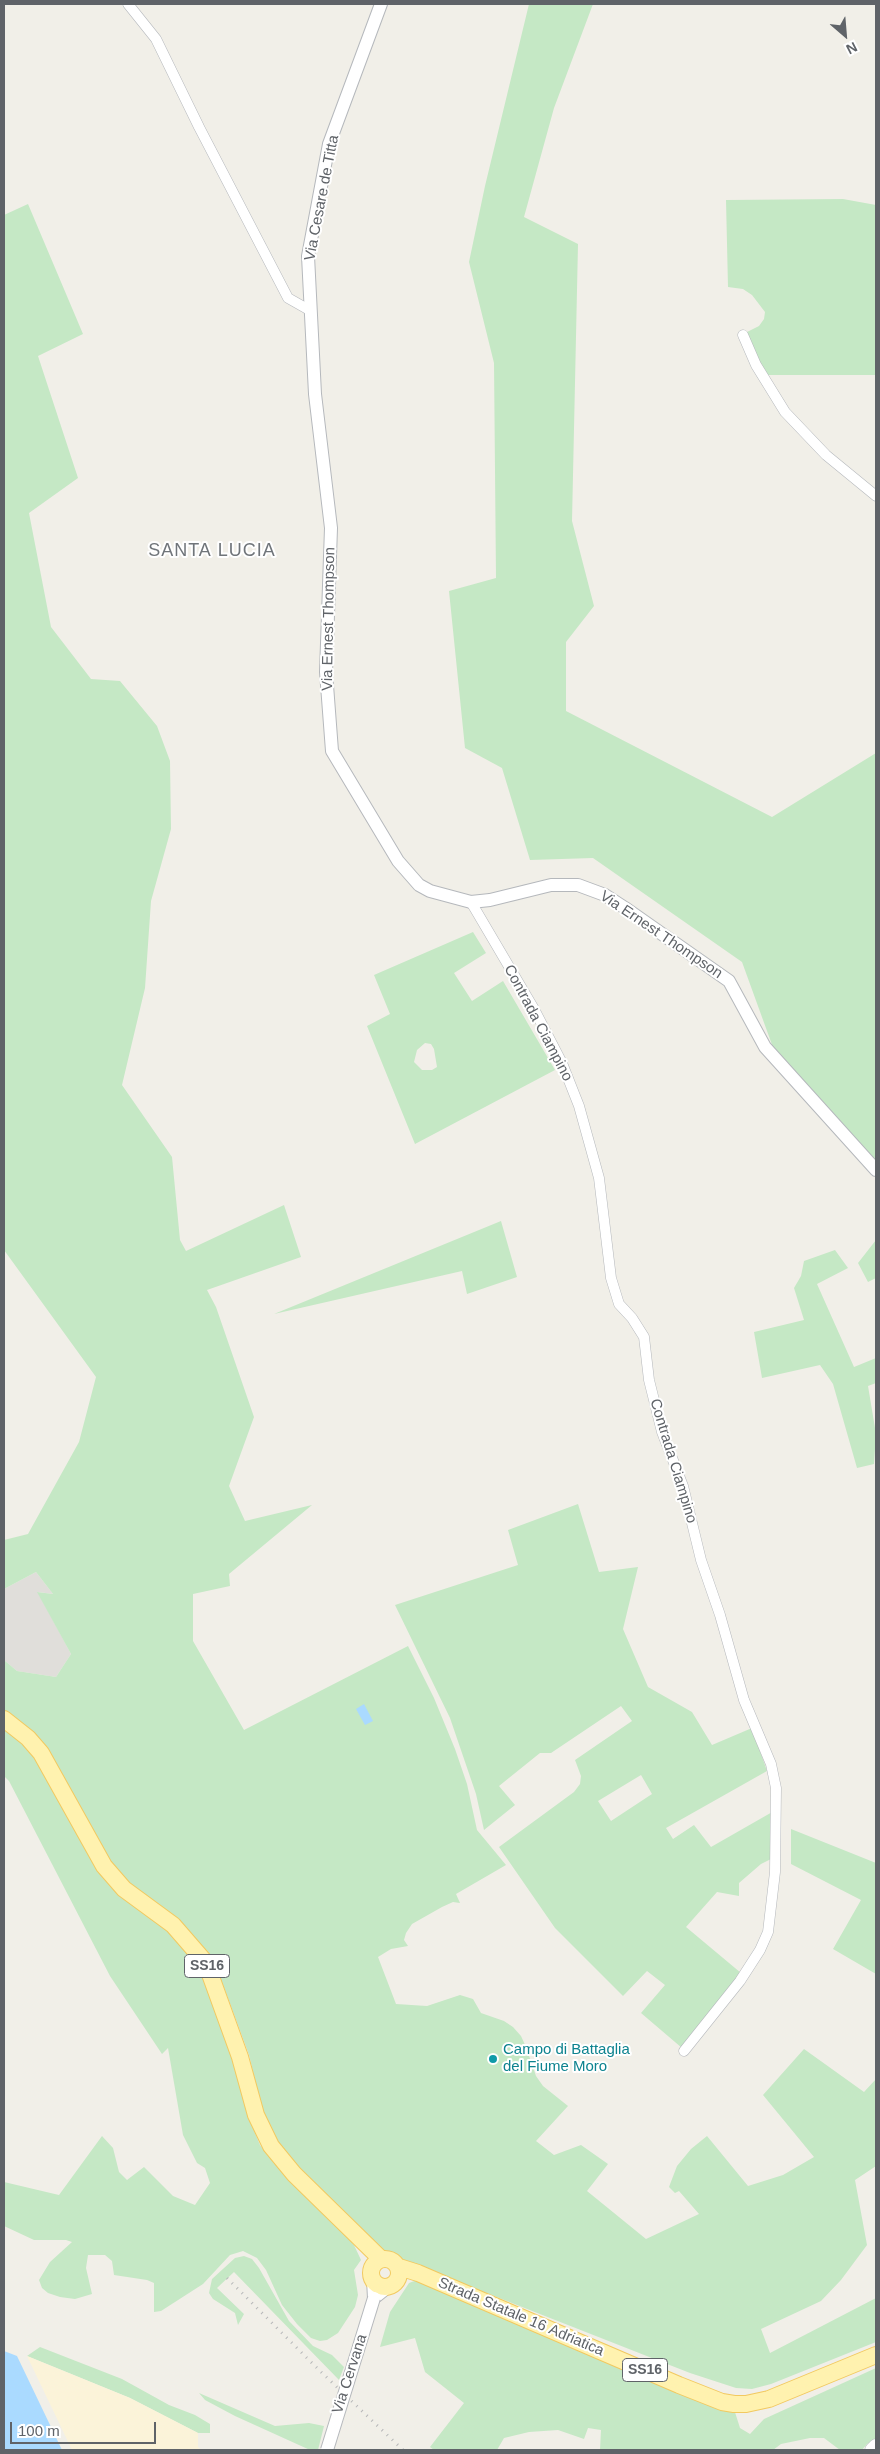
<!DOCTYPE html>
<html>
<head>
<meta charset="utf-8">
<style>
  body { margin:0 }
  #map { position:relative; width:880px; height:2454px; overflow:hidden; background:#f1efe8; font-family:Helvetica,sans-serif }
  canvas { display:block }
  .frame { position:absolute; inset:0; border:5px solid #5f6368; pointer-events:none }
  .north { position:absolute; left:820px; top:10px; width:50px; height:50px; -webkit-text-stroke:4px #fff; paint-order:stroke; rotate:153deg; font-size:14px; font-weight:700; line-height:20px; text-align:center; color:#5f6368 }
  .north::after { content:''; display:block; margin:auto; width:18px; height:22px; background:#5f6368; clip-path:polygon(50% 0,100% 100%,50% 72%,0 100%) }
  .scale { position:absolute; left:10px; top:2422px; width:146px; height:22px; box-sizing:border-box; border:2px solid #5f6368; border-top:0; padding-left:6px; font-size:15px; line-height:18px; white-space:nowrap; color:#5f6368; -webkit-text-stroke:4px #fff; paint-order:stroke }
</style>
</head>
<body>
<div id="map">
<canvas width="880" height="2454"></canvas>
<div class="frame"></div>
<div class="north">N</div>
<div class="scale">100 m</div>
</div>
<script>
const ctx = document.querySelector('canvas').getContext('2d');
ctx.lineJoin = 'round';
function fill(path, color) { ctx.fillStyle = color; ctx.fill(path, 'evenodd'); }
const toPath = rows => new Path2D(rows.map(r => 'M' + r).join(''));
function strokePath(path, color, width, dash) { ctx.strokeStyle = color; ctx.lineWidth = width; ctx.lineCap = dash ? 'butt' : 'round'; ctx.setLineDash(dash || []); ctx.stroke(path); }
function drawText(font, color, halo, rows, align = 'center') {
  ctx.font = font + ' Helvetica,sans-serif'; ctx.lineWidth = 4; ctx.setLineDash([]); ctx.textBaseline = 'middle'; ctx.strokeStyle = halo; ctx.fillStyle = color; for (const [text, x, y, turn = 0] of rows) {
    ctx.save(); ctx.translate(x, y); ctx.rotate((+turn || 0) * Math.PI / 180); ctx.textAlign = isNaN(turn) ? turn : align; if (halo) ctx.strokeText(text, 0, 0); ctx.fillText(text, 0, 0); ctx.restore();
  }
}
fill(toPath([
  [36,1572,53,1594,38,1592,71,1654,56,1677,17,1671,4,1660,4,1589]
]), '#e0deda');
fill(toPath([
  [529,4,593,4,554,108,524,217,578,244,572,521,594,606,566,642,566,711,772,817,876,753,876,1163,775,1053,742,962,593,858,530,860,502,768,465,748,449,591,496,578,494,363,469,262,485,186],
  [843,199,876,205,876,375,764,375,747,332,759,326,764,319,765,312,752,295,743,289,728,287,726,200],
  [28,204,83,334,38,356,78,478,29,513,51,627,91,679,120,681,157,726,170,761,171,829,151,901,145,988,122,1085,172,1157,180,1240,186,1251,284,1205,301,1257,207,1290,216,1307,254,1417,229,1486,245,1521,312,1505,229,1574,230,1586,193,1594,193,1641,244,1730,408,1646,434,1698,455,1749,467,1784,477,1830,506,1865,456,1894,460,1903,453,1902,442,1907,412,1924,406,1933,404,1940,408,1946,391,1949,378,1957,396,2004,427,2006,460,1995,473,1999,481,2013,504,2021,513,2027,521,2036,526,2047,536,2076,543,2086,568,2106,536,2141,554,2155,581,2145,608,2164,587,2191,646,2239,699,2214,679,2191,675,2193,669,2187,677,2166,691,2149,707,2136,748,2186,783,2175,814,2157,763,2095,804,2049,864,2092,876,2079,876,2166,855,2180,867,2245,841,2280,821,2301,761,2329,770,2353,876,2298,876,2342,771,2384,752,2389,736,2388,690,2373,433,2272,400,2264,392,2257,383,2255,282,2152,263,2113,249,2055,225,1990,213,1962,140,1898,140,1911,160,1923,183,1946,204,1977,229,2045,249,2118,260,2145,274,2163,338,2225,354,2245,361,2260,354,2270,358,2295,355,2307,338,2333,327,2340,320,2341,311,2338,297,2324,282,2305,266,2270,257,2258,243,2251,230,2255,203,2284,161,2311,154,2312,154,2283,147,2280,114,2275,112,2261,105,2255,88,2255,86,2268,92,2294,75,2299,60,2297,48,2293,42,2288,39,2280,50,2262,72,2242,66,2240,34,2240,4,2226,4,2182,59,2195,102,2136,113,2148,119,2172,127,2180,144,2167,173,2196,195,2205,210,2183,205,2168,197,2163,183,2135,168,2048,162,2054,110,1976,9,1781,4,1776,4,1660,17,1671,56,1677,71,1654,37,1592,53,1594,36,1572,4,1589,4,1540,28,1534,79,1442,96,1377,4,1250,4,215],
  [473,932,486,953,454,973,472,1001,503,981,555,1070,415,1144,367,1026,390,1014,374,975],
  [425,1043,431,1044,434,1049,437,1067,432,1070,422,1070,414,1062,417,1050],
  [501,1221,517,1277,467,1294,462,1271,274,1314],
  [876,1240,876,1278,868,1282,858,1263],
  [835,1250,848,1268,817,1284,854,1367,876,1358,876,1383,868,1386,876,1434,874,1464,857,1468,833,1384,820,1365,762,1378,754,1332,804,1320,794,1288,801,1276,804,1261],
  [578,1504,599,1572,638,1567,623,1629,648,1687,692,1712,712,1745,752,1728,767,1771,666,1828,673,1839,694,1825,711,1847,774,1811,773,1858,761,1864,739,1883,739,1896,717,1892,686,1927,741,1973,682,2048,641,2013,665,1985,647,1971,623,1996,555,1928,499,1847,574,1792,580,1784,581,1776,575,1760,632,1721,621,1706,551,1753,540,1753,535,1757,499,1786,515,1805,484,1830,476,1794,450,1718,395,1605,518,1565,508,1530],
  [641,1775,652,1794,611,1821,598,1801],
  [791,1829,876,1863,876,1974,833,1949,861,1900,791,1864],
  [244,2256,252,2259,259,2268,289,2321,313,2346,332,2355,344,2367,339,2380,234,2272,217,2288,244,2314,238,2325,235,2313,213,2299,209,2293,212,2279,235,2258],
  [417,2280,734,2409,740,2428,750,2434,764,2419,876,2368,876,2439,867,2444,862,2450,840,2450,824,2438,810,2438,781,2444,773,2450,600,2450,601,2430,588,2428,584,2439,558,2430,529,2432,504,2438,497,2450,434,2450,430,2447,464,2403,425,2372,415,2338,380,2347,390,2312,409,2283],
  [40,2347,122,2379,169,2405,195,2415,210,2424,210,2433,198,2433,130,2398,27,2356],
  [199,2393,275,2426,309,2423,324,2426,318,2450,310,2450,235,2416,205,2400]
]), '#c5e8c5');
fill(toPath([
  [27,2356,130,2398,198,2433,198,2447,201,2450,72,2450]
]), '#fbf3d9');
fill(toPath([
  [364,1704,373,1721,365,1725,356,1709],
  [4,2351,17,2356,62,2450,4,2450]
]), '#aadaff');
const minor = toPath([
  [128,4,156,39,199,127,288,298,311,311],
  [743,335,756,365,785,412,826,455,876,496],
  [471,902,534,1009,562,1063,579,1106,599,1178,611,1278,619,1304,632,1318,644,1337,649,1380,662,1432,683,1486,701,1560,720,1615,744,1700,771,1764,776,1788,775,1872,768,1932,760,1950,740,1981,684,2051]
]);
const tertiary = toPath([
  [381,4,329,144,308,256,315,394,331,528,326,672,332,751,398,861,419,885,430,891,471,902,490,900,551,885,578,885,605,895,625,908,729,981,765,1047,876,1170],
  [373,2280,374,2298],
  [374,2298,389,2286]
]);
const secondary = toPath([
  [872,2450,876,2446]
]);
const primary = toPath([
  [4,1719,28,1738,41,1753,104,1866,124,1889,173,1925,206,1963,240,2057,256,2115,271,2146,294,2174,381,2259],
  '371 2273a14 14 0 1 1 28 0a14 14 0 1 1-28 0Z',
  [399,2267,418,2273,679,2385,722,2402,734,2404,746,2404,769,2399,876,2355]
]);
strokePath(minor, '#b5b8bc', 11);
strokePath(tertiary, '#b5b8bc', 14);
strokePath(secondary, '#b6babf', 15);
strokePath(primary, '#f2c960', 18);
strokePath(minor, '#fff', 10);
strokePath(tertiary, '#fff', 12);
strokePath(secondary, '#fff', 14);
strokePath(primary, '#fff2af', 16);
strokePath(toPath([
  [227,2278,320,2371,403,2450]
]), '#b6b7b8', 3, [1, 6]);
const tertiaryBridge = toPath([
  [327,2450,374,2298]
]);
strokePath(tertiaryBridge, '#b5b8bc', 14, []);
strokePath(tertiaryBridge, '#fff', 12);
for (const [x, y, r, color] of [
  [493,2059,5,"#0f9aa8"]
]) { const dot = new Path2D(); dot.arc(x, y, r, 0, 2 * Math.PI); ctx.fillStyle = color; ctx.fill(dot); strokePath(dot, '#fff', 2); }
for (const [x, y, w] of [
  [207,1966,45],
  [645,2370,45]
]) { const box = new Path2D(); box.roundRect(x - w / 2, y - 11.5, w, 23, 4); ctx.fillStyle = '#fff'; ctx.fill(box); strokePath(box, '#5f6368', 1); }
drawText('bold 14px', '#5f6368', null, [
  ["SS16",207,1966],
  ["SS16",645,2370]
]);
drawText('15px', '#5f6368', '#fff', [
  ["Via Cesare de Titta",322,198,-79],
  ["Via Ernest Thompson",329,619,-89],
  ["Via Ernest Thompson",661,935,34],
  ["Contrada Ciampino",538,1023,62],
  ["Contrada Ciampino",673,1461,73],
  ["Strada Statale 16 Adriatica",521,2317,23],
  ["Via Cervana",350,2374,-72]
]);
drawText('15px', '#0d838f', '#fff', [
  ["Campo di Battaglia",503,2050],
  ["del Fiume Moro",503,2067]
], 'left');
ctx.letterSpacing = '1px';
drawText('18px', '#70757a', '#fff', [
  ["SANTA LUCIA",212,551]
]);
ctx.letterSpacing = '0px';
</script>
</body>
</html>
